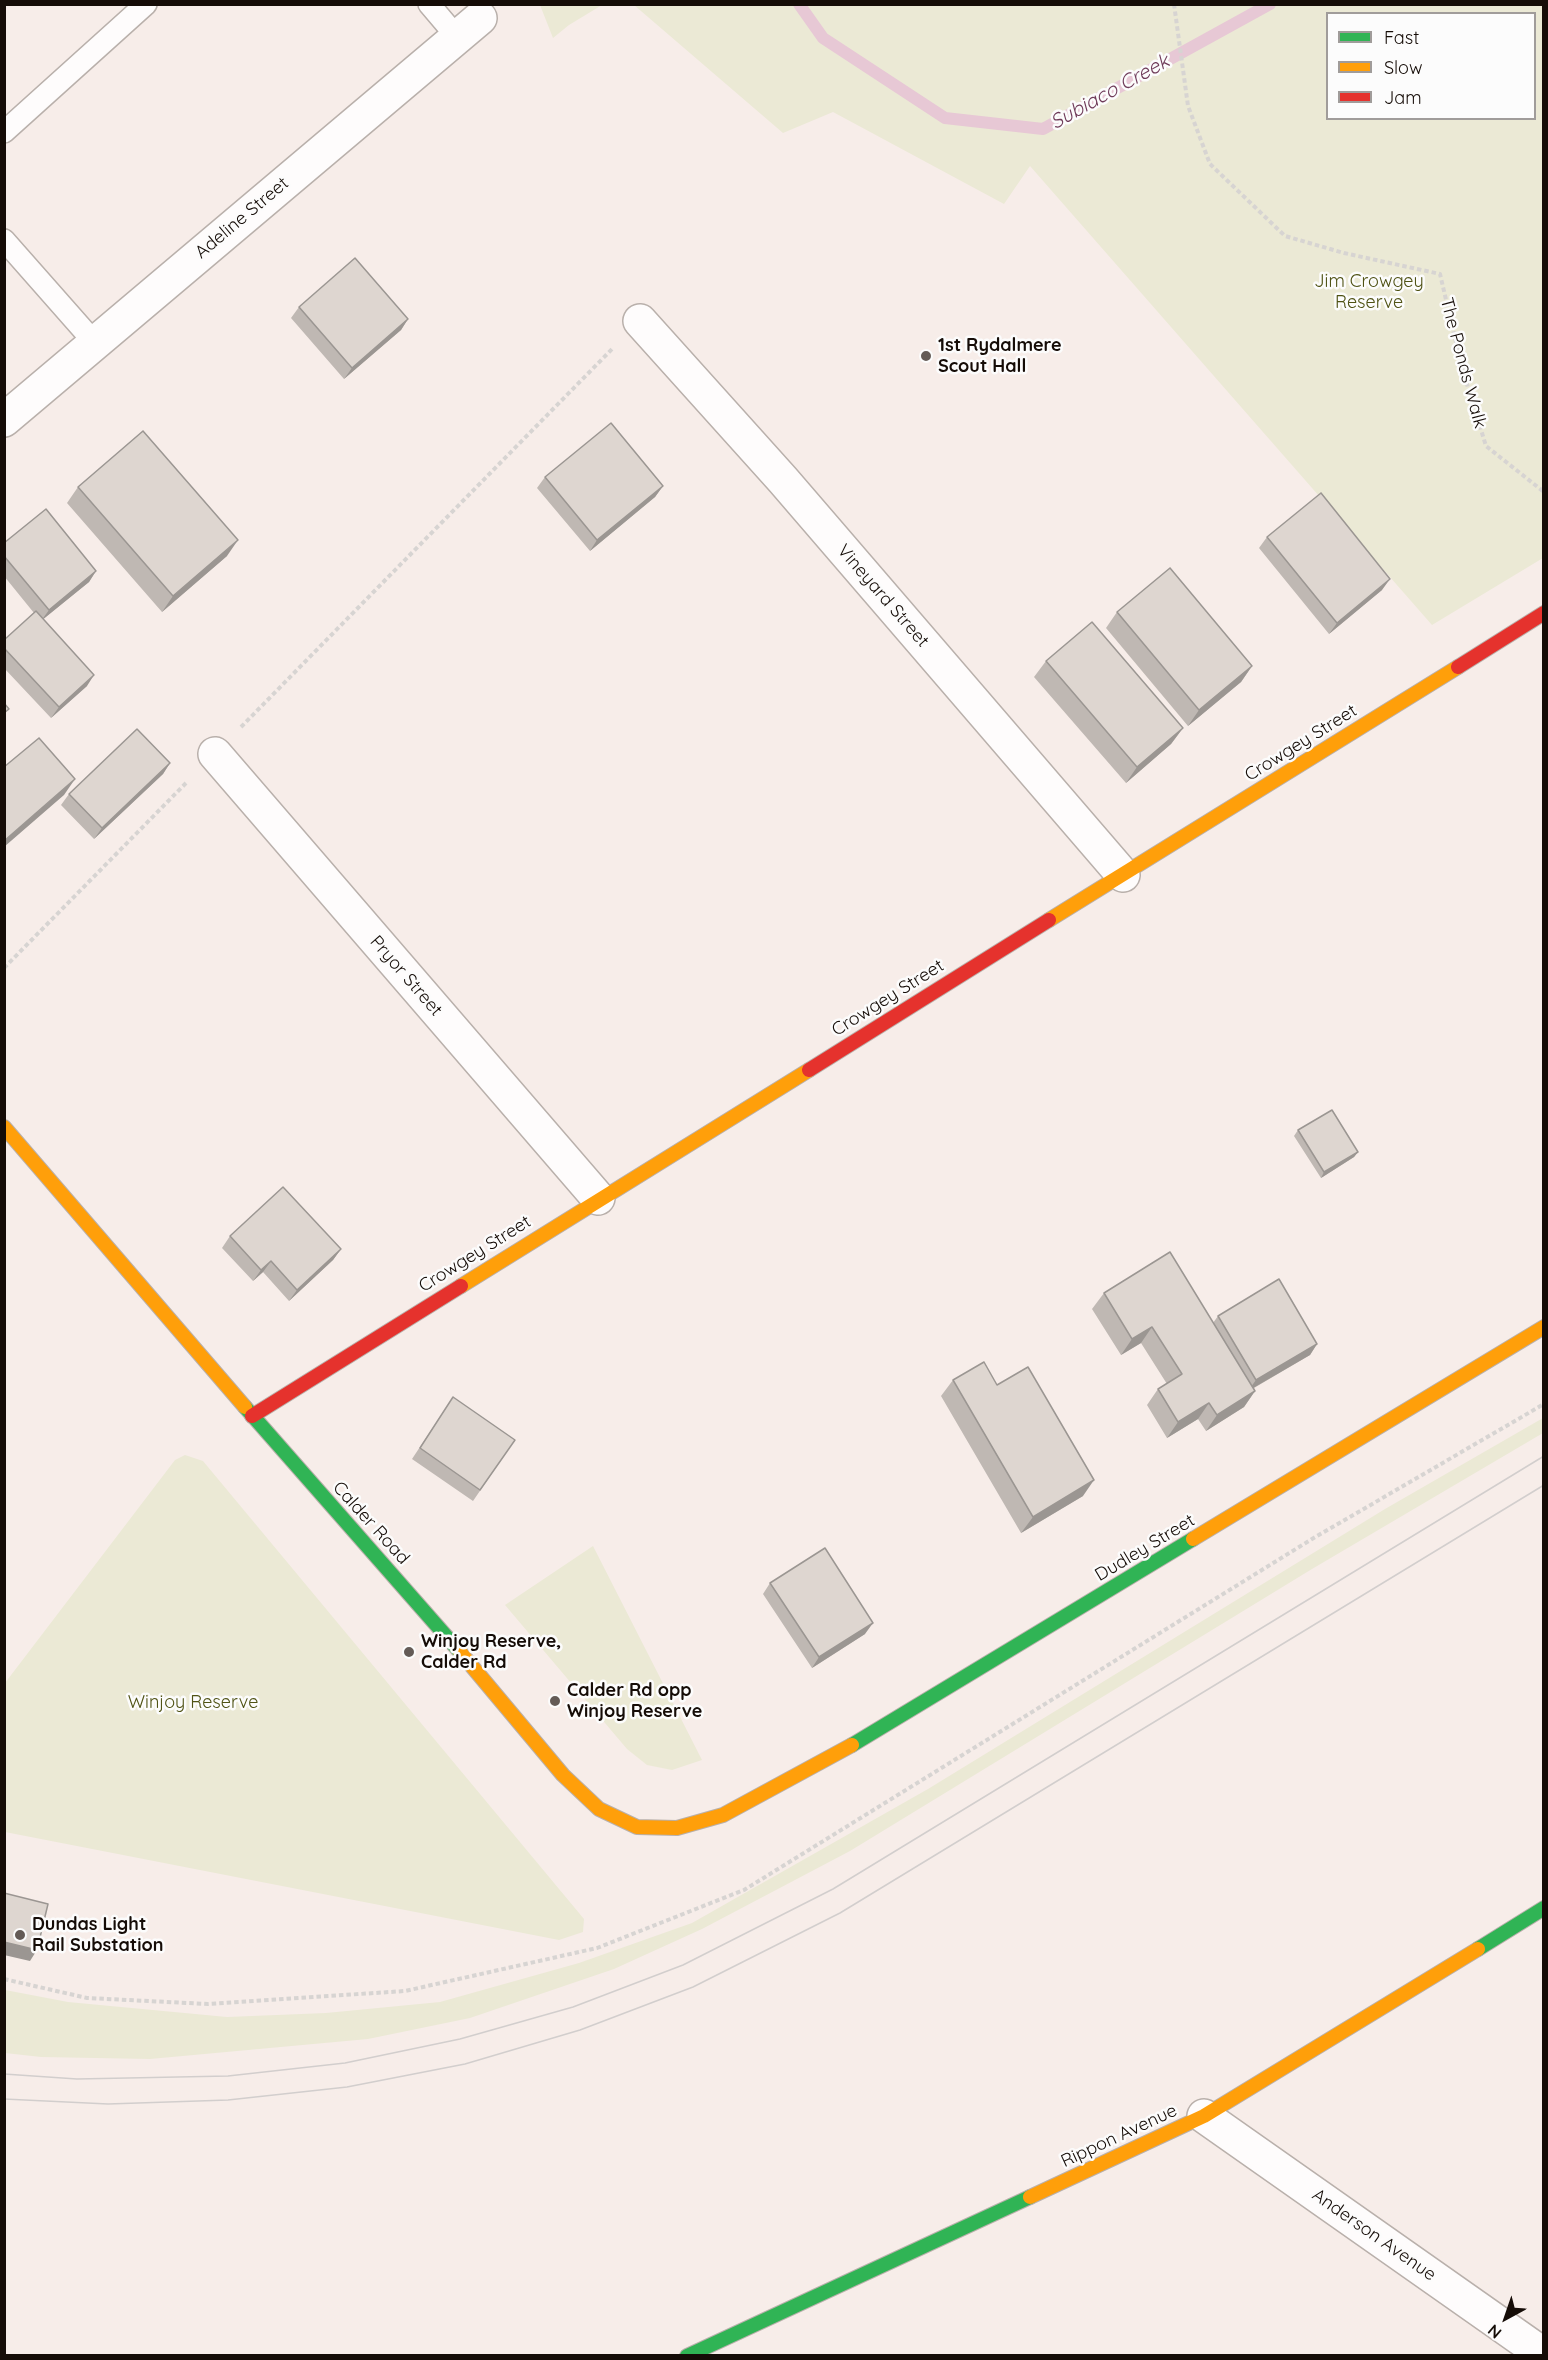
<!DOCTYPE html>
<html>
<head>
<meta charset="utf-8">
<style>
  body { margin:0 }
  #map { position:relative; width:1548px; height:2360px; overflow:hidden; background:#f7ede9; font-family:Quicksand,sans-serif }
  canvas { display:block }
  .frame { position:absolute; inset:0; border:6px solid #150c07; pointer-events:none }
  .legend { position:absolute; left:1326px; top:12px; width:210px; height:108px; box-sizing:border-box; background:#fcfcfc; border:2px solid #a09c9a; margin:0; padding:8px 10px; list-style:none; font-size:18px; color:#150c07 }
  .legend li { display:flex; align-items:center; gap:12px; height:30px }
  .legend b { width:30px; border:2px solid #a09c9a }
  .north { position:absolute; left:1476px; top:2288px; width:60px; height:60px; -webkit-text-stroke:4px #fcfcfc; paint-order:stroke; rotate:220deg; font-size:16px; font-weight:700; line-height:24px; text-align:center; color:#150c07 }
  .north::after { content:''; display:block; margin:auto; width:21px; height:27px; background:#150c07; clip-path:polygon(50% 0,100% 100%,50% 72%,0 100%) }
</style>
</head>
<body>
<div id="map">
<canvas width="1548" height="2360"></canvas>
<div class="frame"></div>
<ul class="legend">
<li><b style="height:8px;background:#30b455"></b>Fast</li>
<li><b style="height:8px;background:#ff9f0a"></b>Slow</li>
<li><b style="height:8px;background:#e5322d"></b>Jam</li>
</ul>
<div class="north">N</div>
</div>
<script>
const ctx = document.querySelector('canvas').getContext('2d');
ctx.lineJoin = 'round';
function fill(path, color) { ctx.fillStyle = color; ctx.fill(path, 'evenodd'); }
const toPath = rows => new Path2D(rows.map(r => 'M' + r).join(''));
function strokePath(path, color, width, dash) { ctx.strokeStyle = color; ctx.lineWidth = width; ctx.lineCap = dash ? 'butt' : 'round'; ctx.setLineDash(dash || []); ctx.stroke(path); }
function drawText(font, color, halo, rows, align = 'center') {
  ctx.font = font + ' Quicksand,sans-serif'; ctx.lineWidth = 5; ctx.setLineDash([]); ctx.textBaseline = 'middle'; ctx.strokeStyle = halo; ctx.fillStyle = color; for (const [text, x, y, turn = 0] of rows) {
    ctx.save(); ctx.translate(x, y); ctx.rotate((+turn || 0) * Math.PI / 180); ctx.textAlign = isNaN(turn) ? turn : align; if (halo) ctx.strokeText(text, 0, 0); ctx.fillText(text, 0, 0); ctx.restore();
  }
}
fill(toPath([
  [540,5,602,5,569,25,553,38],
  [634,5,1543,5,1543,558,1432,625,1030,166,1004,204,833,112,783,133],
  [1328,14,1534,14,1534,118,1328,118],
  [1543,1418,1543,1433,1312,1569,850,1851,702,1929,614,1969,470,2018,368,2039,150,2059,41,2057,5,2053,5,1990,68,2002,227,2017,326,2013,440,2002,579,1963,692,1923,928,1789,1385,1509],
  [185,1455,203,1461,584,1919,583,1932,559,1940,5,1832,5,1683,175,1460],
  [593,1546,702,1760,672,1770,647,1765,627,1749,505,1605]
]), '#ebe9d5');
strokePath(toPath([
  [799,4,823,38,945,118,1043,129,1270,4]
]), '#e7c8d5', 12);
const lane = toPath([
  [429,4,457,37],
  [4,132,146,4],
  [4,240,94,342]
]);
const street = toPath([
  [640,321,783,480,1123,875],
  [4,420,480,18],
  [215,754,598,1198],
  [1204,2116,1544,2355]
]);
const fast = toPath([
  [245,1407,460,1652],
  [852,1745,1193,1539],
  [1478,1949,1544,1908],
  [687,2356,1030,2197]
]);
const slow = toPath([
  [1049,920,1458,667],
  [4,1127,245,1407],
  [461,1286,809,1070],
  [1193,1539,1544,1327],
  [460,1652,563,1775,599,1809,637,1827,677,1828,723,1815,852,1745],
  [1030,2197,1204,2116,1478,1949]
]);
const jam = toPath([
  [1458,667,1544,613],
  [809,1070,1049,920],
  [252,1416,461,1286]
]);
strokePath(lane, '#b9b0ab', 24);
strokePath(street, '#b9b0ab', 36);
strokePath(fast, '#b9b0ab', 16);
strokePath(slow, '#b9b0ab', 16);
strokePath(jam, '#b9b0ab', 16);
strokePath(toPath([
  [1174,4,1188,106,1210,164,1285,236,1344,253,1440,274,1462,368,1486,446,1544,492],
  [241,727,614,347],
  [4,968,187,782],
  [4,1979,87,1998,208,2004,405,1991,597,1948,744,1890,1312,1539,1544,1404]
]), '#d7d4d2', 4, [4.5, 3]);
strokePath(lane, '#fefcfc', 21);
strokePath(street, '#fefcfc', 33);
strokePath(fast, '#30b455', 14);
strokePath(slow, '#ff9f0a', 14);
strokePath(jam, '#e5322d', 14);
strokePath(toPath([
  [4,2074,77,2079,228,2076,345,2063,460,2039,573,2007,683,1965,833,1889,1544,1456],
  [4,2099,108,2104,228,2100,347,2087,465,2064,580,2030,693,1987,840,1913,1544,1485]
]), '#d2cecd', 1.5);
fill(toPath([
  [299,307,408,319,401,330,344,379,291,318],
  [545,477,663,486,655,497,590,551,537,488],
  [78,487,227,556,162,612,67,503],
  [1267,537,1382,590,1329,634,1259,548],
  [4,543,96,571,89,582,43,619,87,686,51,718,4,668,4,640,34,613,4,576],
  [1117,612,1252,666,1241,682,1188,726,1106,628],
  [1046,661,1183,728,1171,744,1126,783,1034,677],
  [170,763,163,774,94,839,61,805,69,794],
  [1298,1130,1358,1152,1354,1157,1321,1178,1294,1136],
  [230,1236,341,1249,333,1260,289,1301,263,1272,253,1281,222,1248],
  [1104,1293,1213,1323,1218,1316,1317,1344,1310,1355,1254,1388,1255,1391,1244,1407,1206,1431,1198,1419,1167,1438,1147,1405,1158,1389,1167,1384,1141,1343,1121,1355,1092,1309],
  [953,1380,997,1385,1083,1496,1021,1533,941,1396],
  [453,1397,515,1440,473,1501,412,1459],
  [770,1583,865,1634,812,1668,763,1594]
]), '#bfb8b3');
fill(toPath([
  [408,319,401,330,344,379,352,368],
  [663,486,655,497,590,551,597,540],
  [238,540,227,556,162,612,173,596],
  [96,571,89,582,41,621,49,610],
  [1390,579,1382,590,1329,634,1337,623],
  [1252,666,1241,682,1188,726,1199,710],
  [94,675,87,686,51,718,59,707],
  [1183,728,1171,744,1126,783,1137,767],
  [170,763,163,774,94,839,102,828],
  [75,779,64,795,4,847,4,841],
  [1358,1152,1354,1157,1321,1178,1324,1172],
  [341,1249,333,1260,289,1301,297,1290],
  [271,1261,263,1272,253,1281,261,1270],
  [1152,1327,1141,1343,1121,1355,1132,1339],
  [1317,1344,1310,1355,1248,1391,1256,1380],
  [1255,1391,1244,1407,1206,1431,1217,1415],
  [1209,1403,1198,1419,1167,1438,1178,1422],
  [1094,1480,1083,1496,1021,1533,1033,1517],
  [873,1623,865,1634,812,1668,819,1657],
  [4,1942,37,1950,30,1961,4,1955]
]), '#9b9692');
const building = toPath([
  [355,258,408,319,352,368,299,307,355,258],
  [611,423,663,486,597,540,545,477,611,423],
  [143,431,238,540,173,596,78,487,143,431],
  [1321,493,1390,579,1337,623,1267,537,1321,493],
  [46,509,96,571,49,610,4,556,4,543,46,509],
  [1170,568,1252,666,1199,710,1117,612,1170,568],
  [36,611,94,675,59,707,4,648,4,640,36,611],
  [1092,622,1183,728,1137,767,1046,661,1092,622],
  [4,703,9,709,4,713,4,703],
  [137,729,170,763,102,828,69,794,137,729],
  [39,738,75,779,4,841,4,767,39,738],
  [1332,1110,1358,1152,1324,1172,1298,1130,1332,1110],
  [283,1187,341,1249,297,1290,271,1261,261,1270,230,1236,283,1187],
  [1170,1252,1255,1391,1217,1415,1209,1403,1178,1422,1158,1389,1182,1374,1152,1327,1132,1339,1104,1293,1170,1252],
  [1279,1279,1317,1344,1256,1380,1218,1316,1279,1279],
  [984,1362,997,1385,1028,1367,1094,1480,1033,1517,953,1380,984,1362],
  [453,1397,515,1440,480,1490,420,1448,453,1397],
  [825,1548,873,1623,819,1657,770,1583,825,1548],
  [4,1893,48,1904,37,1950,4,1942,4,1893]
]);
fill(building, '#ded6d0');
strokePath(building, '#9b9692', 1.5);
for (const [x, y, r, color] of [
  [926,356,6,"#645b56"],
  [409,1652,6,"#645b56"],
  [555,1701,6,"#645b56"],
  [20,1935,6,"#645b56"]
]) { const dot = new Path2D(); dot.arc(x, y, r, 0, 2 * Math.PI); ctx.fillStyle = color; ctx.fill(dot); strokePath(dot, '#fcfcfc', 2); }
drawText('18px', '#150c07', '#fcfcfc', [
  ["Adeline Street",242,218,-40],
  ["The Ponds Walk",1463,363,75],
  ["Vineyard Street",883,596,49],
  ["Crowgey Street",1301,743,-32],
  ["Pryor Street",406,976,49],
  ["Crowgey Street",888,998,-32],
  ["Crowgey Street",475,1254,-32],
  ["Calder Road",371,1523,48],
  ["Dudley Street",1145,1548,-31],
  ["Rippon Avenue",1119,2136,-25],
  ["Anderson Avenue",1374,2235,35]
]);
drawText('18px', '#4f5214', '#fcfcfc', [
  ["Jim Crowgey",1369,282],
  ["Reserve",1369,303],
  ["Winjoy Reserve",193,1703]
]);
drawText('bold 18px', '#150c07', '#fcfcfc', [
  ["1st Rydalmere",938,346],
  ["Scout Hall",938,367],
  ["Winjoy Reserve,",421,1642],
  ["Calder Rd",421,1663],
  ["Calder Rd opp",567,1691],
  ["Winjoy Reserve",567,1712],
  ["Dundas Light",32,1925],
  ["Rail Substation",32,1946]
], 'left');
drawText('italic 20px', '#6f3b59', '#fcfcfc', [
  ["Subiaco Creek",1110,92,-29]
]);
</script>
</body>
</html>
